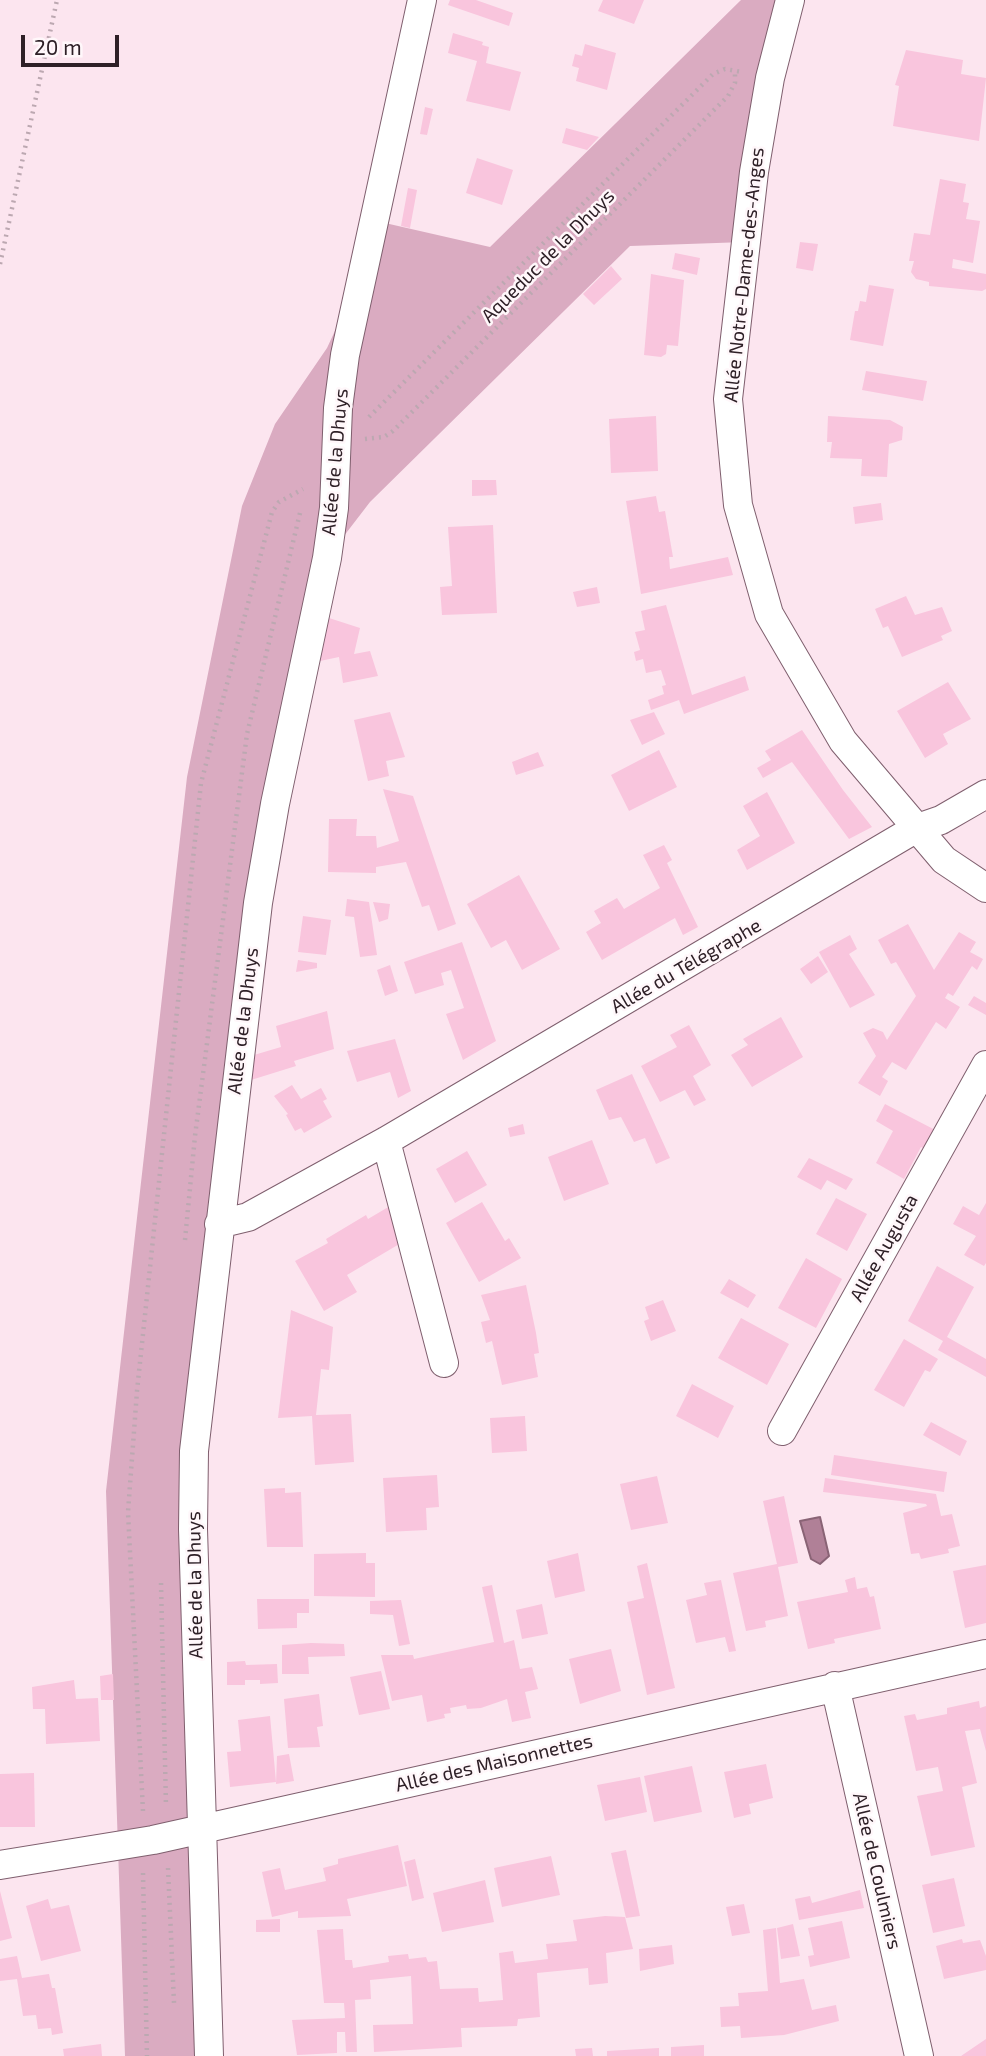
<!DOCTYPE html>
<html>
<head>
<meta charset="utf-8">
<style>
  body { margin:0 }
  #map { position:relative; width:986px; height:2056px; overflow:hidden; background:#fce5ef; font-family:"Exo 2",sans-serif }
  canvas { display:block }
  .scale { position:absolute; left:21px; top:35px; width:98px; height:32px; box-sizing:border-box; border:4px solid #2e2027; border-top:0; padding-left:9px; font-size:21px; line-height:24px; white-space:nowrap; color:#2e2027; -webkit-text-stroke:5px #fff7fa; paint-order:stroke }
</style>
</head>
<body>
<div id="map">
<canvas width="986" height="2056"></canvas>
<div class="scale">20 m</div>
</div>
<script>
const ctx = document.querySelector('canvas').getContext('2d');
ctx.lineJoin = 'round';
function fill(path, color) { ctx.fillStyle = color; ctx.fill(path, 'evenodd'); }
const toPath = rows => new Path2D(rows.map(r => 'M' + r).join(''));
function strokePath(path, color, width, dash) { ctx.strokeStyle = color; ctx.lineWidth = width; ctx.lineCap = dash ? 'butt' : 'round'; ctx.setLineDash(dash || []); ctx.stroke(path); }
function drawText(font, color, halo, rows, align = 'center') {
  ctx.font = font + ' "Exo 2",sans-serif'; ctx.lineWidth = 5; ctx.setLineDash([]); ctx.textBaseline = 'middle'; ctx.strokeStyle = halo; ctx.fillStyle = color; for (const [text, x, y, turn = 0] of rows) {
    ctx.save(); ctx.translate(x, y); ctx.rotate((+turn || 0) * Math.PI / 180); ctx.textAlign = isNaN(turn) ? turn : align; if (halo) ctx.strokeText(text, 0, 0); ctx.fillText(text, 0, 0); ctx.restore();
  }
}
fill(toPath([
  [741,0,790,0,745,242,630,246,370,502,327,558,275,804,194,1451,209,2056,125,2056,106,1491,187,777,242,506,275,424,327,348,385,223,490,247]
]), '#daabc1');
const water = toPath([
  [820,1517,829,1556,820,1564,811,1559,800,1521,820,1517]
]);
fill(water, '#b08097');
strokePath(water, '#896375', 2);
fill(toPath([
  [450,0,476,0,513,13,509,26,448,5],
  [603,0,644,0,634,24,598,11],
  [453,33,483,42,482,45,489,47,486,63,521,72,510,111,466,101,477,61,448,53],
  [585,44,616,53,607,90,576,81,579,68,572,66,575,54,582,56],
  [906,50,963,60,961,74,986,78,979,141,893,126,899,86,895,85],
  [425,107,433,109,427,135,420,134],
  [566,128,599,137,587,150,562,143],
  [477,158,513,170,502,205,466,193],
  [940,179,966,184,963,202,969,203,966,219,980,221,973,263,953,259,952,268,986,274,986,289,982,291,929,286,929,282,916,279,911,272,914,261,909,261,914,233,930,235],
  [408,188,417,190,410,228,401,226],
  [800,242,818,244,813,271,796,268],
  [675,253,700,258,697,275,672,269],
  [611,266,622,279,594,305,583,294],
  [651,274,684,280,678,346,667,345,666,354,661,357,644,355],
  [869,285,894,289,883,346,850,340,855,311,858,311,860,301,866,302],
  [866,371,927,381,923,401,862,390],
  [656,416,658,471,611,473,609,419],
  [828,416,890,420,903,427,902,440,889,444,887,477,861,476,862,459,830,458,832,442,827,442],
  [472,480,496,480,497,495,472,496],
  [656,496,659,512,665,511,673,557,669,557,670,569,728,557,733,575,641,594,626,501],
  [881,503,883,520,855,524,853,507],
  [493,525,497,613,442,615,440,587,452,586,448,527],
  [597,587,600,603,577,607,573,592],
  [906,596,915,615,942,607,952,631,941,636,943,640,902,657,888,626,883,628,875,609],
  [666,605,692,695,745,676,749,690,684,714,679,700,651,710,648,700,664,694,662,686,666,685,661,670,646,673,643,659,636,661,634,652,640,650,635,632,645,630,641,611],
  [329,618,360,628,354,654,370,651,378,676,343,683,339,657,320,661],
  [948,682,971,719,943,734,948,744,925,758,897,711],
  [390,712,405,757,386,761,389,776,368,781,354,720],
  [654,712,665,734,642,745,630,720],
  [802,730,843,790,872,827,849,839,792,762,763,778,757,768,771,760,765,751],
  [659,750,677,787,629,811,611,775],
  [538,752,544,766,516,775,512,762],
  [383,789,413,796,456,924,438,931,429,905,422,907,406,862,376,867,376,873,328,872,329,819,357,819,356,836,376,836,377,848,399,841],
  [767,792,795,843,747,870,737,850,760,836,743,806],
  [664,845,672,860,667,863,698,927,683,935,675,918,602,960,586,932,601,923,594,911,617,898,624,909,660,888,643,855],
  [519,875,560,949,522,970,506,940,491,948,467,904],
  [347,899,369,902,377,955,360,957,354,917,345,916],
  [373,902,390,904,388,919,379,922],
  [303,916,331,920,326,955,298,952],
  [908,924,934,970,959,932,976,942,970,952,983,959,977,970,972,966,953,996,948,993,945,998,960,1007,946,1029,936,1022,906,1070,892,1062,882,1077,888,1081,880,1096,858,1083,876,1056,863,1033,873,1028,883,1032,887,1040,916,996,896,962,891,964,878,940],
  [850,935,857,949,849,954,875,995,850,1008,819,952],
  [462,942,496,1041,463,1060,446,1014,464,1008,451,970,441,973,444,985,415,994,404,962],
  [818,956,828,972,811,984,800,969],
  [298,960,317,963,317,968,296,972],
  [390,965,398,991,385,996,377,970],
  [974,996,986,1003,986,1015,968,1005],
  [327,1011,334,1049,294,1061,296,1066,251,1080,254,1055,281,1047,276,1026],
  [781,1017,803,1057,752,1087,731,1055,748,1045,743,1039],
  [689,1025,711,1065,693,1076,706,1100,694,1106,685,1090,660,1102,641,1066,677,1047,670,1035],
  [395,1039,411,1091,398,1098,390,1072,357,1082,347,1051],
  [632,1074,670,1158,656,1164,645,1138,634,1142,621,1117,609,1120,596,1090],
  [292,1085,301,1099,321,1088,327,1099,323,1101,332,1117,304,1133,301,1128,295,1131,286,1115,288,1114,274,1096],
  [885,1104,943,1134,933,1153,921,1147,904,1179,876,1163,893,1131,876,1121],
  [523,1124,525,1134,510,1137,508,1128],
  [592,1140,609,1184,564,1201,548,1157],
  [467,1151,487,1185,455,1203,436,1169],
  [809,1158,853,1179,846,1190,827,1180,821,1190,797,1177],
  [836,1198,867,1214,847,1251,816,1234],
  [482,1202,505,1241,509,1238,521,1258,479,1282,446,1223],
  [986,1203,986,1263,984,1266,964,1255,976,1236,953,1224,963,1206,979,1215],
  [390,1206,401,1243,347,1275,357,1292,324,1311,295,1261,328,1243,326,1239,366,1215,368,1219],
  [806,1258,842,1279,816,1328,778,1308],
  [937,1266,974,1287,947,1337,986,1359,986,1377,938,1350,943,1341,908,1321],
  [729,1279,756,1295,748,1308,720,1293],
  [526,1285,536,1333,539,1353,534,1354,538,1377,502,1385,492,1341,486,1343,481,1322,490,1320,481,1295],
  [663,1300,676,1331,651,1341,644,1321,649,1319,645,1307],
  [291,1310,333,1327,329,1370,321,1369,316,1415,351,1414,354,1462,315,1465,312,1416,278,1418],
  [741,1318,789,1344,767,1385,718,1358],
  [904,1339,938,1359,930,1372,925,1370,904,1407,874,1390],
  [692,1384,734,1406,718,1438,676,1416],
  [525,1416,527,1451,492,1453,490,1418],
  [931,1422,967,1441,960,1456,923,1435],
  [834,1455,947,1472,944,1492,831,1475],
  [437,1475,439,1507,426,1508,427,1530,386,1532,383,1478],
  [657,1476,668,1523,631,1530,620,1484],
  [825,1478,936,1494,941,1516,952,1514,960,1546,948,1549,949,1553,921,1559,919,1553,911,1554,903,1513,927,1506,926,1504,823,1492],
  [285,1488,285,1493,301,1492,303,1547,267,1547,264,1489],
  [784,1496,798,1563,778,1567,788,1616,765,1621,766,1627,746,1631,733,1573,777,1564,763,1501],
  [366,1553,366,1563,375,1563,375,1597,314,1596,314,1554],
  [578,1553,585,1591,555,1598,547,1561],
  [647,1563,675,1688,647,1695,627,1602,644,1598,637,1566],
  [986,1565,986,1623,965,1628,953,1571],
  [855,1577,857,1589,867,1587,870,1597,874,1596,881,1629,834,1639,835,1643,808,1649,797,1602,848,1592,845,1580],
  [721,1580,736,1651,729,1652,725,1637,696,1643,686,1600,707,1595,704,1583],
  [492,1585,504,1643,514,1640,520,1669,532,1667,538,1689,525,1692,531,1718,512,1722,507,1699,481,1708,467,1709,466,1705,450,1708,451,1713,444,1714,445,1718,427,1722,422,1695,392,1701,381,1655,413,1655,414,1659,494,1642,482,1587],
  [257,1599,309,1599,309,1613,297,1613,297,1628,258,1629],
  [401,1600,410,1644,399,1646,393,1615,370,1614,370,1601],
  [542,1604,548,1634,522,1639,516,1610],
  [311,1643,344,1644,345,1656,308,1657,309,1674,282,1674,282,1645],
  [611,1649,621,1691,580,1704,569,1659],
  [245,1661,246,1665,277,1664,278,1683,260,1684,260,1680,245,1680,245,1685,227,1685,227,1662],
  [381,1671,390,1709,359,1715,350,1677],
  [113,1674,114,1700,101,1700,100,1676],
  [74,1680,76,1699,98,1698,100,1741,46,1744,45,1709,33,1709,32,1687],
  [319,1694,323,1726,317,1727,320,1747,288,1748,284,1699],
  [979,1701,980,1708,986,1706,986,1751,980,1729,965,1731,977,1783,962,1787,975,1847,931,1856,917,1796,943,1791,938,1767,916,1771,904,1716,915,1714,917,1720,947,1714,947,1708],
  [270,1716,276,1782,230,1787,227,1752,241,1751,238,1720],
  [289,1754,294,1781,276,1784,277,1756],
  [766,1764,773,1798,749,1804,751,1814,734,1818,724,1772],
  [692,1766,702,1812,654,1822,644,1776],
  [34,1773,35,1827,0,1827,0,1774],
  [640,1777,647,1812,605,1821,597,1785],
  [398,1845,407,1886,347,1899,351,1916,298,1918,298,1911,272,1917,262,1872,280,1868,285,1890,326,1881,323,1868,338,1864,338,1859],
  [626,1850,640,1916,626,1918,611,1853],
  [551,1856,560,1895,502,1907,494,1868],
  [415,1859,424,1898,412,1901,404,1862],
  [954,1878,965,1926,933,1933,922,1885],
  [485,1880,494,1922,442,1932,433,1893],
  [860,1890,864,1908,799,1920,795,1899,810,1896,812,1903],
  [0,1891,12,1938,0,1941],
  [48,1899,51,1909,69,1905,81,1951,41,1961,26,1906],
  [744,1904,750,1933,732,1936,726,1907],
  [605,1916,625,1917,633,1949,606,1953,608,1983,589,1985,588,1968,537,1973,540,2017,518,2019,517,2026,461,2028,462,2047,374,2052,373,2025,413,2024,411,1976,370,1980,371,1999,355,2000,357,2052,346,2052,345,2032,337,2032,337,2053,297,2055,292,2020,345,2018,344,2003,324,2003,317,1930,343,1929,345,1960,352,1960,353,1968,389,1962,388,1956,408,1954,409,1959,426,1957,428,1962,437,1961,440,1989,478,1988,479,2002,503,2000,499,1953,513,1951,515,1963,548,1959,546,1944,577,1941,573,1920],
  [280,1919,280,1932,256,1932,256,1920],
  [842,1921,850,1958,810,1967,808,1956,814,1955,808,1928],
  [793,1924,800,1956,781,1959,777,1928],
  [776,1928,780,1983,804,1979,812,2010,836,2005,839,2021,784,2035,741,2038,740,2026,721,2027,720,2007,739,2006,738,1993,768,1991,763,1930],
  [962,1939,963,1943,980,1940,986,1956,986,1970,944,1979,936,1946],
  [672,1945,674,1964,640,1971,639,1949],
  [17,1956,22,1978,49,1974,52,1988,55,1988,63,2033,52,2035,51,2028,38,2029,36,2015,23,2016,17,1979,0,1981,0,1959],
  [986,2039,986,2056,961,2056],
  [101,2044,102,2056,64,2056,63,2049],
  [704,2045,704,2056,671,2056,671,2047],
  [592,2048,593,2056,576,2056,575,2049],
  [659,2048,659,2056,607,2056,607,2051]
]), '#f9c5dd');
const street = toPath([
  [790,0,770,78,754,172,728,399,738,505,769,614,843,741,944,860,986,888],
  [386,1141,444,1363],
  [219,1224,248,1217,386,1141,915,829,941,820,986,794],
  [782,1431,986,1065],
  [835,1686,919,2056],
  [0,1865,153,1840,986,1654],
  [209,2056,193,1529,194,1451,258,903,275,804,327,558,334,508,338,408,345,355,422,0]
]);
strokePath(street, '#7f5f6e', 30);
strokePath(toPath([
  [0,264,57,0],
  [369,417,713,74,725,69,742,72],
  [365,439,384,437,393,431,728,96,735,83,735,70],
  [185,1240,195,1136,247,734,300,513],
  [161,1583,166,1806],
  [143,1811,128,1512,137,1391,201,783,272,512,279,502,303,489],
  [168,1868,174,2003],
  [143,1873,147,2056]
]), '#bca8b1', 4.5, [2, 5]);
strokePath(street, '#fff', 28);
drawText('19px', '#2e2027', '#fff7fa', [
  ["Aqueduc de la Dhuys",548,256,-45],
  ["Allée Notre-Dame-des-Anges",744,275,-84],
  ["Allée de la Dhuys",335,462,-85],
  ["Allée du Télégraphe",686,966,-30],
  ["Allée de la Dhuys",243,1021,-83],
  ["Allée Augusta",884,1248,-61],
  ["Allée de la Dhuys",195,1585,-91],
  ["Allée des Maisonnettes",494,1763,-13],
  ["Allée de Coulmiers",877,1871,77]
]);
</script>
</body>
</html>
